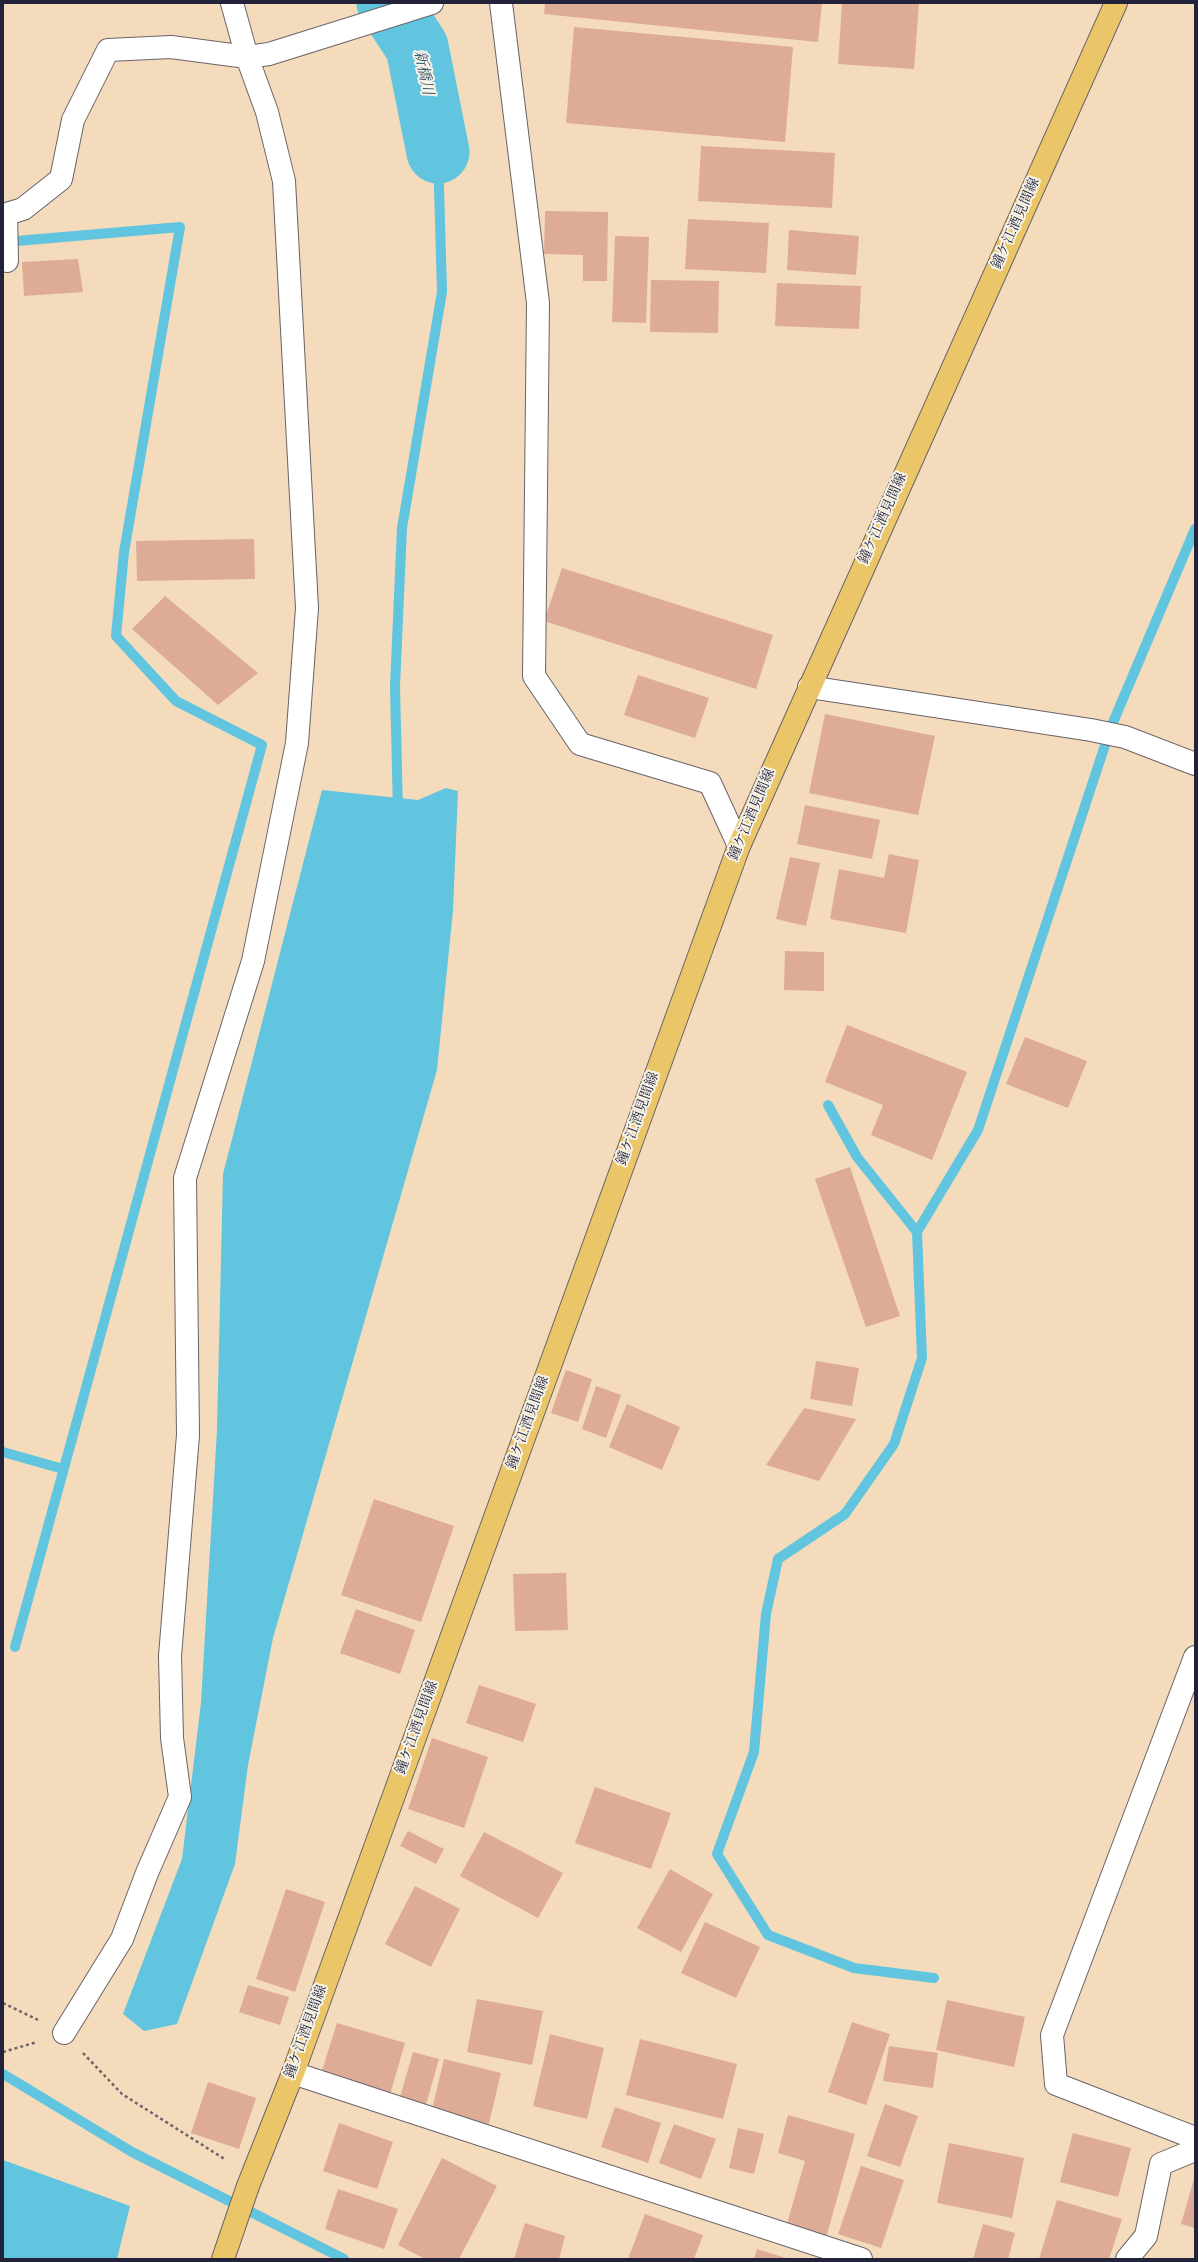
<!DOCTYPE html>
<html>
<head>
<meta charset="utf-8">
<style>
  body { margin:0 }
  #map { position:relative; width:1198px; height:2262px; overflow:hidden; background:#f3dbbc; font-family:Vollkorn,serif }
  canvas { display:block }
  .frame { position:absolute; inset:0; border:4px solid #22223b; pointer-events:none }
</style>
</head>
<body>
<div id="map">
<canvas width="1198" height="2262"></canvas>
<div class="frame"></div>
</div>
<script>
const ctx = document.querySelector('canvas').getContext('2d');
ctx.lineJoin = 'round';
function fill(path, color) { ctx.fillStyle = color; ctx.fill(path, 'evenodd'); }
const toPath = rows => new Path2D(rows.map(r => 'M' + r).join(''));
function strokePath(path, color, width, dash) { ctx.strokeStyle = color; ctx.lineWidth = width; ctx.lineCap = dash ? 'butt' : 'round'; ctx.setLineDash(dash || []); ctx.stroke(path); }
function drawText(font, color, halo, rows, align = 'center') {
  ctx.font = font + ' Vollkorn,"Noto Serif JP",serif'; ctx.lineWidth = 4; ctx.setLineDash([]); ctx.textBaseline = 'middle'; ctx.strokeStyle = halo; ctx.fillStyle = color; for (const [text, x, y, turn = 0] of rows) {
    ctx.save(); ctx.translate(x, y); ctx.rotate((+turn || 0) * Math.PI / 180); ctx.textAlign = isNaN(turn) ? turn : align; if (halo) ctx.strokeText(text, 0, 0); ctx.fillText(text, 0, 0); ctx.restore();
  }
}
fill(toPath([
  [446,788,458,791,453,910,437,1070,273,1638,248,1765,235,1864,177,2024,144,2031,123,2014,182,1859,201,1703,217,1430,223,1174,322,790,418,800],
  [3,2160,130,2206,117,2259,3,2259]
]), '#61c5df');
strokePath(toPath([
  [5,242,180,227,124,552,116,636,176,701,262,745,15,1647],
  [398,812,395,686,402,528,442,292,438,152],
  [828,1105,857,1157,917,1232,922,1358,894,1444,845,1514,778,1559,766,1614,754,1752,717,1854,768,1935,854,1968,934,1978],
  [917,1232,978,1130,1111,727,1195,529],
  [3,1452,63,1469],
  [3,2074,132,2152,344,2259]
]), '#61c5df', 10);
strokePath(toPath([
  [388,3,417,47,438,152]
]), '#61c5df', 63);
fill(toPath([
  [545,3,822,3,818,42,544,14],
  [842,3,919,3,914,69,838,64],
  [574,27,793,47,785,142,566,123],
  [701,146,835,153,832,208,698,201],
  [545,211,608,212,607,281,583,281,583,255,544,254],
  [688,219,769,223,766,273,685,269],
  [789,230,859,236,856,275,787,270],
  [615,236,649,237,646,323,612,322],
  [78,259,83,292,24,296,22,262],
  [651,280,719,281,718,333,650,332],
  [777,283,861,286,859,329,775,326],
  [254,539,255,579,137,581,136,541],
  [562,568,773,635,756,689,544,621],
  [165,596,258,673,218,705,132,629],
  [638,675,709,698,695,738,624,715],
  [825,714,935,736,918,815,809,793],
  [805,805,880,820,872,859,797,844],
  [889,854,919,860,906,933,830,919,839,869,884,878],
  [790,857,820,863,806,926,776,919],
  [785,951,824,952,824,991,784,990],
  [847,1025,967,1072,932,1160,871,1135,883,1105,825,1082],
  [1025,1037,1087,1061,1068,1108,1006,1084],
  [850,1167,900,1316,866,1327,815,1179],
  [816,1361,859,1368,852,1406,810,1399],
  [566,1370,592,1379,578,1422,551,1413],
  [596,1386,621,1395,606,1438,582,1429],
  [627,1404,680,1427,662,1470,609,1447],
  [804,1408,856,1419,819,1481,766,1465],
  [374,1499,454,1526,421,1622,341,1595],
  [566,1573,568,1630,515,1631,513,1574],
  [356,1609,415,1630,400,1674,340,1653],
  [479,1685,536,1704,523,1742,466,1723],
  [432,1738,488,1757,464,1828,408,1809],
  [595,1787,671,1813,651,1869,575,1843],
  [408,1831,444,1849,436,1864,400,1846],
  [484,1832,563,1873,538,1918,460,1876],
  [670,1869,713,1894,681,1952,637,1928],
  [415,1886,460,1909,431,1967,385,1944],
  [286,1889,325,1902,295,1992,256,1979],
  [705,1922,760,1947,736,1998,681,1973],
  [248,1985,289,1997,280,2025,239,2012],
  [477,1999,543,2011,532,2065,467,2052],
  [947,2000,1025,2017,1014,2067,936,2050],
  [852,2022,890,2034,866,2105,828,2092],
  [337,2023,405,2043,389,2098,320,2077],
  [550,2034,604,2048,587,2119,533,2106],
  [640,2039,737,2064,723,2119,626,2095],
  [889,2046,938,2053,933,2088,883,2081],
  [413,2052,439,2059,425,2108,399,2101],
  [444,2059,501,2073,488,2127,431,2114],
  [208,2082,256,2098,239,2149,191,2133],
  [885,2104,918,2116,900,2167,867,2156],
  [615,2107,661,2123,648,2163,601,2147],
  [788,2115,855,2134,826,2238,786,2227,805,2161,778,2153],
  [339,2123,393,2142,377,2189,323,2171],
  [674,2124,716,2139,701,2179,659,2163],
  [738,2128,764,2134,754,2174,729,2168],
  [1073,2133,1131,2148,1118,2197,1060,2182],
  [949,2143,1024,2158,1012,2218,937,2203],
  [442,2158,497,2186,459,2259,425,2259,398,2245],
  [861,2166,904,2180,881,2248,838,2234],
  [1194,2179,1195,2179,1195,2228,1181,2224],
  [338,2189,398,2209,384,2249,325,2229],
  [1057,2200,1122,2219,1109,2259,1039,2259],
  [645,2214,703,2235,694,2259,628,2259],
  [525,2223,565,2236,559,2259,514,2259],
  [983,2224,1015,2233,1008,2259,973,2259],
  [757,2249,789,2259,754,2259]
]), '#deab97');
const minor = toPath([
  [501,3,538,303,534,676,580,744,710,783,739,846],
  [6,214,7,261],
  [3,215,23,209,61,179,73,120,108,50,171,47,247,57,269,54,432,3],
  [809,687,1091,730,1125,737,1195,764],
  [1195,1657,1052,2035,1056,2084,1195,2138],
  [64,2033,122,1939,147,1873,180,1797,172,1738,170,1656,188,1435,185,1178,253,961,297,743,307,608,284,181,267,112,247,57,232,3],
  [293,2073,861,2259],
  [1127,2259,1146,2236,1161,2164,1195,2150]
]);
const major = toPath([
  [223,2259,248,2186,293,2073,739,846,1116,3]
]);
strokePath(minor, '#6b6368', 24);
strokePath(major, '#6b6368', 24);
strokePath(toPath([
  [3,2003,38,2020],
  [3,2052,37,2042],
  [83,2053,122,2094,226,2160]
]), '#6b6368', 2.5, [3, 3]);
strokePath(minor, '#fff', 22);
strokePath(major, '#ebc669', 22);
drawText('14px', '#22223b', '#f7f3e8', [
  ["鐘ケ江酒見間線",1017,224,-66],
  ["鐘ケ江酒見間線",884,519,-66],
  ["鐘ケ江酒見間線",753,815,-67],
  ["鐘ケ江酒見間線",639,1119,-70],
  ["鐘ケ江酒見間線",529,1423,-70],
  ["鐘ケ江酒見間線",418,1728,-70],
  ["鐘ケ江酒見間線",307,2032,-70]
]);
drawText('italic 15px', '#35536c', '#f7f3e8', [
  ["新橋川",422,73,78]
]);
</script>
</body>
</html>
